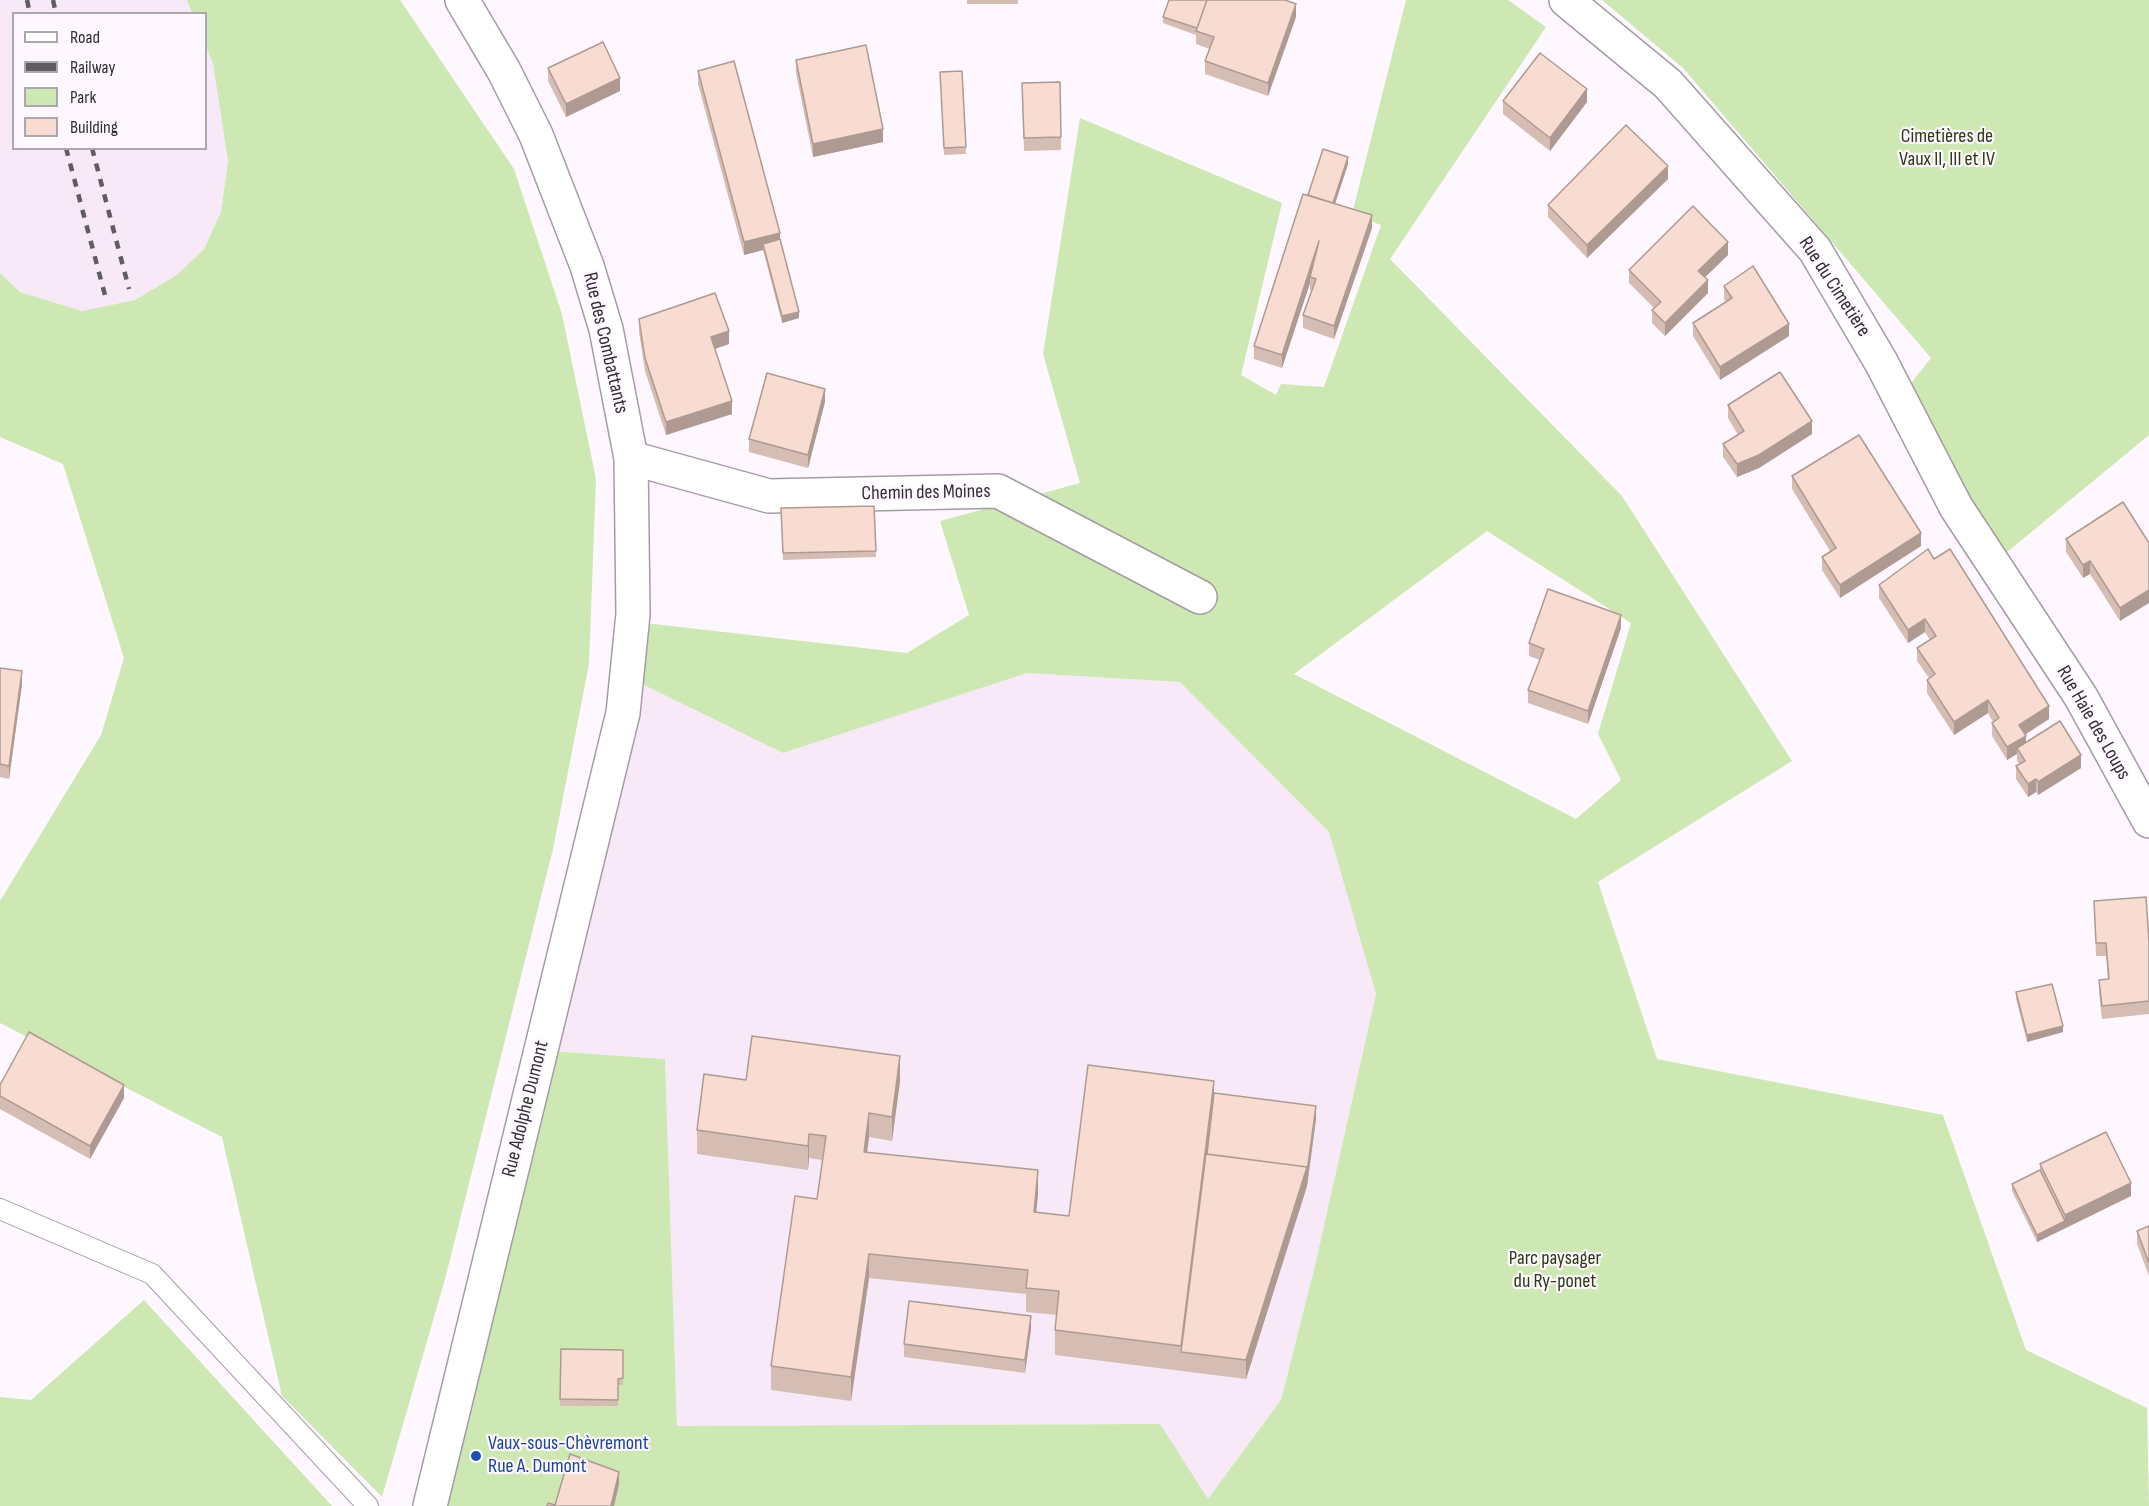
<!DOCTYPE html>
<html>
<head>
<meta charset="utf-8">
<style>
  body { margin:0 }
  #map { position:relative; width:2149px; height:1506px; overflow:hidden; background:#fef7ff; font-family:"Sofia Sans Condensed",sans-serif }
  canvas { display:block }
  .legend { position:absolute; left:12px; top:12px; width:195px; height:138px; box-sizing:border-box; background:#fef7ff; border:2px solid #aca7ad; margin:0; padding:8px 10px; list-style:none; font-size:18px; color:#322f33 }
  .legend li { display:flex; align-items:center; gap:12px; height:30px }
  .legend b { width:30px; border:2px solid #aca7ad }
</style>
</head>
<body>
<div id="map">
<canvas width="2149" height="1506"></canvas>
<ul class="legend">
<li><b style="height:8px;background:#fff"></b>Road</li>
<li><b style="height:8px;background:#605c61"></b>Railway</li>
<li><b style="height:16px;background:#cde8b3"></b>Park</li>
<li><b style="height:16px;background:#f8dcd1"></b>Building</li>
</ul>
</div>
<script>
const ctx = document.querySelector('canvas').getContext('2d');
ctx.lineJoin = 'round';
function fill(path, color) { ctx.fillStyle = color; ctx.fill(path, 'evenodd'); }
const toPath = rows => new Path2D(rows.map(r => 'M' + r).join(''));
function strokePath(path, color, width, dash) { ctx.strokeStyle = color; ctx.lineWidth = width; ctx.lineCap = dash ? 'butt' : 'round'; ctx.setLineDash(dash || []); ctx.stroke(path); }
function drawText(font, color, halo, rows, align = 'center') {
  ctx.font = font + ' "Sofia Sans Condensed",sans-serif'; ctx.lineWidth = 4.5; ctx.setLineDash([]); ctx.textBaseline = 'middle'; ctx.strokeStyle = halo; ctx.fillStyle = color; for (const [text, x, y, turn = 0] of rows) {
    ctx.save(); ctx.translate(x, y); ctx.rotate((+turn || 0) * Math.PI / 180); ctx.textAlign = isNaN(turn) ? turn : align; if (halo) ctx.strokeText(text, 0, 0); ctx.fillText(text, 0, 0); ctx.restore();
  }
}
fill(toPath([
  [0,0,187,0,192,13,14,14,14,148,206,148,206,46,213,64,228,161,221,212,204,249,177,275,135,300,82,311,20,292,0,273],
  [1027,673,1180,682,1329,832,1376,994,1314,1270,1281,1400,1208,1500,1159,1424,677,1426,665,1059,550,1051,644,685,783,753]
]), '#f7e9f8');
fill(toPath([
  [187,0,400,0,514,169,562,314,596,479,589,664,553,849,445,1279,382,1497,282,1396,222,1137,0,1023,0,901,101,735,124,658,63,464,0,437,0,273,20,292,82,311,135,300,177,275,204,249,221,212,228,161,213,64,206,46,206,14,192,13],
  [1406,0,1508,0,1546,27,1390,259,1622,496,1792,761,1598,882,1657,1059,1943,1115,2026,1350,2147,1408,2149,1506,443,1506,550,1051,665,1059,677,1426,1160,1424,1208,1499,1281,1400,1314,1270,1376,994,1329,832,1180,682,1027,673,783,753,644,685,645,623,907,653,969,615,940,521,1080,483,1043,354,1080,118,1282,203,1241,375,1276,395,1281,384,1324,387,1381,225,1352,214],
  [1487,531,1631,623,1598,734,1621,780,1576,819,1294,674],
  [1602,0,2149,0,2149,435,2006,553,1904,392,1931,358,1683,68],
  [144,1300,332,1506,0,1506,0,1397,31,1400]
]), '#cde8b3');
const lane = toPath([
  [0,1209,152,1274,368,1506]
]);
const street = toPath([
  [1566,0,1668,84,1815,250,1881,362,1956,507,2081,697,2149,821],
  [631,458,769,496,998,491,1200,597]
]);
const secondary = toPath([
  [430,1506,623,713,633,614,631,458,606,329,587,266,536,135,504,71,462,0]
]);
strokePath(lane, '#a49ca4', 22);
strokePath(street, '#a49ca4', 36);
strokePath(secondary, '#a49ca4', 36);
strokePath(lane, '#fff', 20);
strokePath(street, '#fff', 33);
strokePath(secondary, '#fff', 33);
strokePath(toPath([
  [27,0,30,14],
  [53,0,56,14],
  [66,148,106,299],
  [92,148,129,289]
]), '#605c61', 4.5, [8, 8]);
fill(toPath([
  [967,0,1018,0,1018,4,967,4],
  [1163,17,1296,17,1268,96,1205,74,1205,61,1210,49,1196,44,1196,35,1163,23],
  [796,60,883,142,813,157,796,73],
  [548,68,620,91,566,117,548,81],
  [698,71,780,239,799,318,782,323,763,250,744,255,698,84],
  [962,71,966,154,944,155,940,72],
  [1022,96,1061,137,1061,150,1024,151],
  [1503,101,1587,102,1550,151,1503,114],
  [1348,164,1335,204,1372,228,1334,339,1303,328,1303,315,1312,291,1310,290,1310,283,1282,368,1254,359,1254,346,1308,195],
  [1668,179,1587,258,1548,217,1548,205],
  [1728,255,1705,277,1708,293,1665,336,1652,323,1652,310,1654,308,1629,283,1629,270],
  [1724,286,1789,336,1720,380,1693,336,1693,323,1726,302,1724,299],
  [639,319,729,344,715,349,732,414,666,435,645,371,639,332],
  [825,402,808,468,749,452,749,439],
  [1728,405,1812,434,1759,468,1737,477,1723,457,1723,444,1738,435,1728,418],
  [1792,476,1921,546,1840,598,1822,570,1822,557,1830,551,1792,489],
  [2123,502,2120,621,2090,574,2083,578,2066,552,2066,539],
  [874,506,876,557,783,560,781,508],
  [1934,559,2049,719,2025,735,2026,742,2081,768,2038,795,2036,792,2028,797,2016,779,2016,766,2019,764,2017,760,2017,754,2007,760,1992,736,1992,723,1993,722,1988,713,1954,735,1927,693,1927,680,1929,678,1917,661,1917,648,1930,640,1925,632,1908,643,1879,598,1879,585],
  [1621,628,1588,724,1528,703,1528,690,1540,660,1529,656,1529,643],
  [0,668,22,684,9,779,0,777],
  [2094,901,2149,942,2149,1014,2102,1019,2099,993,2099,980,2108,979,2106,956,2096,956],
  [2016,992,2063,1032,2027,1042,2016,999],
  [746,1080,900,1081,892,1141,869,1137,867,1152,1038,1194,1036,1213,1069,1216,1214,1093,1316,1119,1307,1186,1246,1379,1055,1355,1055,1330,1057,1315,1026,1312,1026,1294,869,1278,851,1401,771,1390,771,1366,817,1199,822,1160,809,1158,808,1170,697,1154,697,1130],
  [0,1085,124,1098,90,1159,0,1109],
  [2040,1164,2131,1196,2037,1242,2012,1191,2012,1184,2040,1170],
  [2149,1226,2149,1276,2137,1244,2137,1231],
  [1031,1329,1025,1373,904,1357,904,1344],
  [561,1349,623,1350,623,1385,618,1385,618,1406,560,1406]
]), '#d5bdb4');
fill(toPath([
  [1296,4,1296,17,1268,96,1268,83],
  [620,78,620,91,566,117,566,104],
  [1587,89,1587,102,1550,151,1550,138],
  [883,129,883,142,813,157,813,144],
  [1348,157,1348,164,1331,216,1331,209],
  [1668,166,1668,179,1587,258,1587,245],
  [1372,215,1372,228,1334,339,1334,326],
  [780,233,780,246,763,244,763,250,744,255,744,242],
  [1319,241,1310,277,1310,283,1282,368,1282,355],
  [1728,242,1728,255,1698,284,1698,271],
  [1708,280,1708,293,1665,336,1665,323],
  [799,312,799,318,782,323,782,316],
  [1789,324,1789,336,1720,380,1720,367],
  [729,331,729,344,711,350,711,337],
  [825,389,825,402,808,468,808,455],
  [732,401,732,414,666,435,666,422],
  [1812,421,1812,434,1759,468,1737,477,1737,464],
  [1921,533,1921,546,1840,598,1840,585],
  [2090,561,2090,574,2083,578,2083,565],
  [2149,590,2149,603,2120,621,2120,608],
  [1621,615,1621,628,1588,724,1588,711],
  [1925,619,1925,632,1908,643,1908,630],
  [22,671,22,684,9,779,9,766],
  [1988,700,1988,713,1954,735,1954,722],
  [2049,706,2049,719,2019,738,2019,725],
  [2026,736,2026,749,2017,748,2017,754,2007,760,2007,747],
  [2081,755,2081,768,2038,795,2038,782],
  [2036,779,2036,792,2028,797,2028,784],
  [2063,1026,2063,1032,2027,1042,2027,1035],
  [900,1056,900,1081,892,1141,892,1117],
  [1214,1081,1214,1106,1181,1352,1181,1346],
  [124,1085,124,1098,90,1159,90,1146],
  [1316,1106,1316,1119,1307,1186,1246,1379,1246,1360],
  [869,1113,869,1137,864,1176,864,1152],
  [809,1134,809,1158,808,1170,808,1146],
  [1038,1170,1038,1194,1034,1237,1034,1212],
  [2131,1183,2131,1196,2037,1242,2037,1235,2065,1221,2065,1215],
  [869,1254,869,1278,851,1401,851,1377],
  [1031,1316,1031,1329,1025,1373,1025,1360],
  [619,1472,619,1485,614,1506,611,1506]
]), '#ae9a92');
const building = toPath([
  [1169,0,1207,0,1197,28,1163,17,1169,0],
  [1207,0,1285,0,1296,4,1268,83,1205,61,1214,37,1196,31,1207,0],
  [603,42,620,78,566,104,548,68,603,42],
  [866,45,883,129,813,144,796,60,866,45],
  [1540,53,1587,89,1550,138,1503,101,1540,53],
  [734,61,780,233,744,242,698,71,734,61],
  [962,71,966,147,944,148,940,72,962,71],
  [1060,82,1061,137,1024,138,1022,83,1060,82],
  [1626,125,1668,166,1587,245,1548,205,1626,125],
  [1323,149,1348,157,1333,203,1308,195,1323,149],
  [1303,194,1372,215,1334,326,1303,315,1316,279,1310,277,1319,241,1282,355,1254,346,1303,194],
  [1693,206,1728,242,1698,271,1708,280,1665,323,1652,310,1661,302,1629,270,1693,206],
  [780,239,799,312,782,316,763,244,780,239],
  [1753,266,1789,324,1720,367,1693,323,1732,298,1724,286,1753,266],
  [715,293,729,331,711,337,732,401,666,422,645,358,639,319,715,293],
  [1780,372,1812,421,1759,455,1737,464,1723,444,1744,431,1728,405,1780,372],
  [767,373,825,389,808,455,749,439,767,373],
  [1859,435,1921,533,1840,585,1822,557,1836,548,1792,476,1859,435],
  [2123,502,2149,543,2149,590,2120,608,2090,561,2083,565,2066,539,2123,502],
  [874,506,876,551,783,553,781,508,874,506],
  [1928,549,1934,559,1950,549,2049,706,2019,725,2026,736,2007,747,1992,723,1999,718,1988,700,1954,722,1927,680,1935,674,1917,648,1936,636,1925,619,1908,630,1879,585,1928,549],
  [1548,589,1621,615,1588,711,1528,690,1544,649,1529,643,1548,589],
  [0,668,22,671,9,766,0,764,0,668],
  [2060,721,2081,755,2038,782,2036,779,2028,784,2016,766,2025,761,2017,748,2060,721],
  [2146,897,2149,942,2149,1001,2102,1006,2099,980,2109,979,2106,943,2096,943,2094,901,2146,897],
  [2052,984,2063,1026,2027,1035,2016,992,2052,984],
  [29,1032,124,1085,90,1146,0,1096,0,1085,29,1032],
  [752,1036,900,1056,892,1117,869,1113,864,1152,1038,1170,1034,1212,1069,1216,1088,1065,1214,1081,1181,1346,1055,1330,1059,1291,1026,1288,1028,1270,869,1254,851,1377,771,1366,795,1196,817,1199,826,1136,809,1134,808,1146,697,1130,704,1074,746,1080,752,1036],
  [1214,1093,1316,1106,1307,1172,1307,1167,1207,1154,1214,1093],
  [2106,1132,2131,1183,2065,1215,2040,1164,2106,1132],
  [1206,1154,1307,1167,1246,1360,1181,1352,1206,1154],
  [2040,1170,2065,1221,2037,1235,2012,1184,2040,1170],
  [2149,1226,2149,1263,2137,1231,2149,1226],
  [909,1301,1031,1316,1025,1360,904,1344,909,1301],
  [561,1349,623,1350,623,1378,618,1379,618,1400,560,1399,561,1349],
  [570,1454,619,1472,611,1506,547,1506,548,1503,555,1505,570,1454]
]);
fill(building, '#f8dcd1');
strokePath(building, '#ae9a92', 1.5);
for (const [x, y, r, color] of [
  [476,1456,6,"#1a4fb4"]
]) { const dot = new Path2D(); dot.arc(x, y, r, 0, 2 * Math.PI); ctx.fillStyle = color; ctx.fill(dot); strokePath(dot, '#fef7ff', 2); }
drawText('20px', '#293b10', '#fef7ff', [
  ["Cimetières de",1947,137],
  ["Vaux II, III et IV",1947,160],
  ["Parc paysager",1555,1259],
  ["du Ry-ponet",1555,1282]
]);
drawText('20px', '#322f33', '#fef7ff', [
  ["Rue du Cimetière",1834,287,57],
  ["Rue des Combattants",605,343,77],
  ["Chemin des Moines",926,493,-1],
  ["Rue Haie des Loups",2093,723,60],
  ["Rue Adolphe Dumont",526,1109,-76]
]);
drawText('20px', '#164399', '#fef7ff', [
  ["Vaux-sous-Chèvremont",488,1444],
  ["Rue A. Dumont",488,1467]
], 'left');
</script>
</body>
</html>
